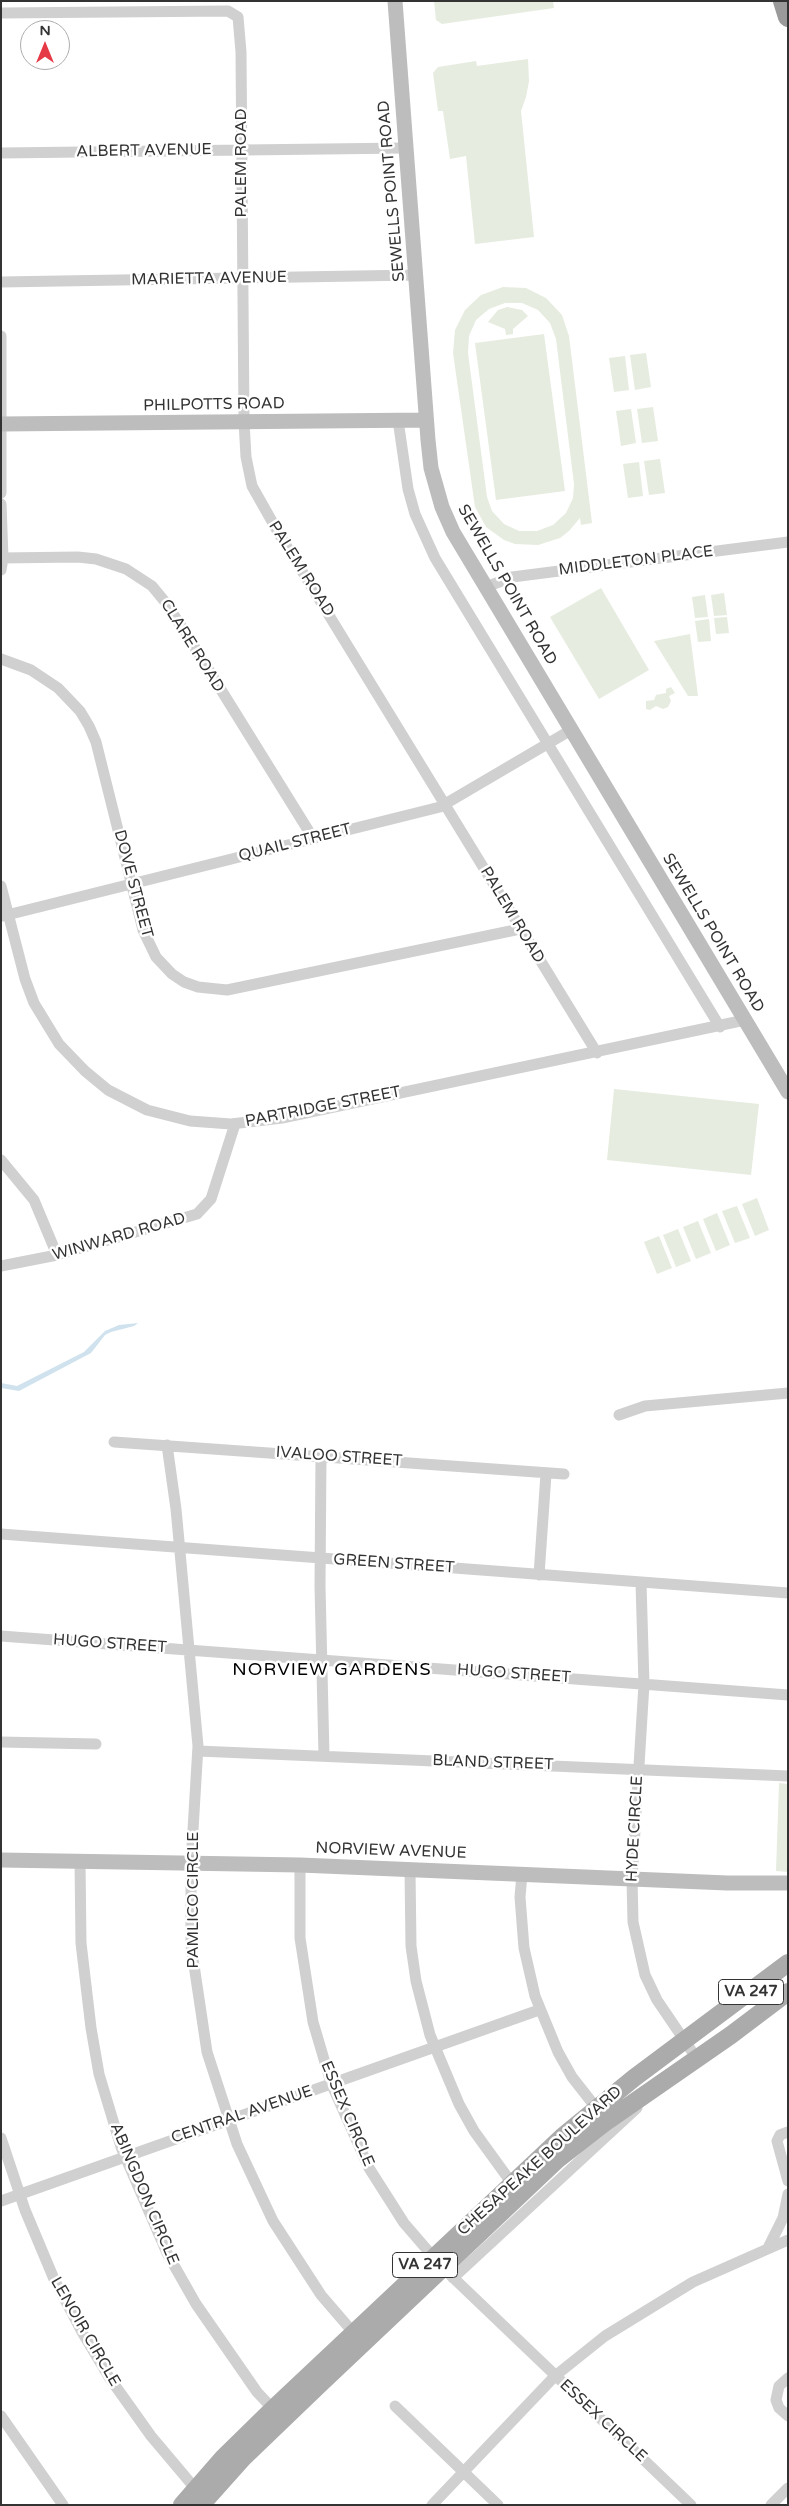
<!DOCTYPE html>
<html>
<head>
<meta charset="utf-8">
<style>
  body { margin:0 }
  #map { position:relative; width:789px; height:2506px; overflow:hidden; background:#fff; font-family:"Varela Round",sans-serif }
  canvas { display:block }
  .frame { position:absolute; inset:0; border:2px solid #333; pointer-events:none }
  .north { position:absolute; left:20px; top:20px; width:50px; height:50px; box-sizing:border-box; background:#fff; border:1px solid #adadad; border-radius:50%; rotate:0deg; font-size:14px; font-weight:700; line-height:20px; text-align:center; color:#333 }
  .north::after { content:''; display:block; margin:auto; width:18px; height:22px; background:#e63946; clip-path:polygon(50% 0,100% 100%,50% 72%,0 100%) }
</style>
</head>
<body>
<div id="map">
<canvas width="789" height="2506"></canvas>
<div class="frame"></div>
<div class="north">N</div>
</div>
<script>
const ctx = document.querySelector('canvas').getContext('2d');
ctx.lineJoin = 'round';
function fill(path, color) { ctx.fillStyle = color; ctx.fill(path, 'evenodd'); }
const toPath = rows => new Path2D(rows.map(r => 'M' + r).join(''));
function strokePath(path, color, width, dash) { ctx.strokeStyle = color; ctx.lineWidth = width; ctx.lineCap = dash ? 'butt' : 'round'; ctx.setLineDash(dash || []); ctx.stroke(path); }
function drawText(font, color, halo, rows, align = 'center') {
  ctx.font = font + ' "Varela Round",sans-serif'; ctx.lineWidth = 5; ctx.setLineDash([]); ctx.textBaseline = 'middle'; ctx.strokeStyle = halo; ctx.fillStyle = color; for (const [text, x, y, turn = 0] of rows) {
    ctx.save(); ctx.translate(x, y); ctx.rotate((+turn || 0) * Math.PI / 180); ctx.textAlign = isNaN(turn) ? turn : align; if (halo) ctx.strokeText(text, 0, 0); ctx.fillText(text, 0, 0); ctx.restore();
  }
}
fill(toPath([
  [434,1,553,1,554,8,442,24,436,20],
  [528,59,529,81,526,97,521,111,534,237,475,244,466,156,450,159,443,111,438,111,433,73,438,67,476,61,477,66],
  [503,287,526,288,546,298,562,315,569,336,592,523,581,525,580,518,569,531,560,538,538,545,515,544,504,540,486,527,475,507,453,353,455,330,465,310,481,295],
  [505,303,522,303,538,310,550,323,556,339,574,484,573,498,566,513,553,525,537,531,519,531,504,524,492,511,487,497,468,353,469,336,476,320,489,309],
  [507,307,522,310,528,316,513,329,513,334,506,335,505,329,488,322,498,310],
  [544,334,565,491,496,500,475,343],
  [646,353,651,387,635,390,630,355],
  [625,356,629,390,614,392,609,358],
  [653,407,658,441,642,443,637,409],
  [631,409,636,443,621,446,616,411],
  [660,459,665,493,649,495,644,461],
  [639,462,643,496,628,498,623,464],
  [601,588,649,670,599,699,550,617],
  [724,593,727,615,714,616,711,595],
  [705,595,708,617,695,618,692,597],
  [727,617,729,633,716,634,714,618],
  [709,619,711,641,698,642,695,621],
  [690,634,698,696,688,696,654,641],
  [671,687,675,693,669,696,671,701,668,707,663,709,656,706,650,710,646,709,646,701,654,700,656,695,666,693,666,689],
  [614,1089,759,1104,751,1175,607,1160],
  [757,1198,769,1230,755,1236,742,1204],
  [737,1206,750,1238,735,1243,722,1211],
  [717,1213,730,1245,716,1251,703,1219],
  [698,1221,711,1253,696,1259,683,1227],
  [678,1229,691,1261,676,1267,663,1235],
  [659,1236,672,1268,657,1274,644,1242],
  [779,1783,788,1784,788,1872,776,1871]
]), '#e6ecdf');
fill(toPath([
  [138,1323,134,1326,111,1332,105,1335,91,1353,19,1391,1,1388,1,1383,17,1386,84,1352,105,1331,119,1325]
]), '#cfe2ee');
strokePath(toPath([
  [1,13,228,11,238,17,241,52,244,421,246,457,252,486,278,532,597,1053],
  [1,153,406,148],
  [1,282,416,275],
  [1,336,1,493],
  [398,420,408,489,415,514,435,558,720,1027],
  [1,504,3,558,1,570],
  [1,558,78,557,96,559,126,569,152,586,166,603,187,635,313,838],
  [486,587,512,577,788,542],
  [1,659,31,670,58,688,80,711,89,726,96,742,143,930,156,957,172,974,184,982,198,987,227,990,520,929],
  [1,886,25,979,34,1003,59,1044,85,1071,108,1090,147,1110,190,1121,231,1124,282,1118,745,1020],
  [3,916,440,807,571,730],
  [1,1160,34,1200,57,1255],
  [1,1266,57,1255,197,1214,211,1199,235,1124],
  [619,1415,645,1406,788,1393],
  [114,1442,564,1474],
  [167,1445,176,1509,198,1746,191,1863,191,1945,207,2052,237,2144,273,2221,321,2295,358,2338],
  [321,1455,320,1586,324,1756],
  [1,1534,788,1593],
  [539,1575,546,1474],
  [641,1583,644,1684,632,1879,633,1922,645,1975,657,2000,697,2059],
  [1,1636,788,1695],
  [1,1742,96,1744],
  [198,1751,788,1776],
  [80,1861,81,1943,91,2028,99,2074,121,2147,167,2253,196,2304,257,2392,273,2409],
  [300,1865,300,1938,313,2022,331,2083,369,2168,404,2223,442,2267,691,2505],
  [410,1870,411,1946,416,1981,430,2035,459,2104,474,2131,516,2189],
  [522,1874,520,1897,524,1948,535,1996,558,2052,572,2077,601,2114],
  [788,2132,780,2135,777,2141,788,2181],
  [1,2138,25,2210,54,2279,82,2332,109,2377,151,2436,199,2493],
  [1,2201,539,2010],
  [768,2248,783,2218,788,2194],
  [453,2278,637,2108],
  [788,2378,779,2386,776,2400,779,2408,788,2416],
  [395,2406,498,2505],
  [1,2416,63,2505],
  [432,2505,555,2376,605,2336,693,2282,788,2240],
  [771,2505,788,2488]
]), '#d0d0d0', 11);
strokePath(toPath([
  [395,1,428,440,431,468,442,507,453,532,788,1092],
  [1,424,426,420],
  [1,1860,300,1865,727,1883,788,1883]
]), '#bdbdbd', 15);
strokePath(toPath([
  [182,2505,223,2458,273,2409,562,2137,634,2078,788,1963],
  [201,2505,243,2458,319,2385,557,2160,607,2121,731,2035,788,1992]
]), '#ababab', 18);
strokePath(toPath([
  [783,1,788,17]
]), '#9a9a9a', 20);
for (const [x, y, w] of [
  [751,1992,65],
  [425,2265,65]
]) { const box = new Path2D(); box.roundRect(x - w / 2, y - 12.5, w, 25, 4); ctx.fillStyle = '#fff'; ctx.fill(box); strokePath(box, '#333', 1); }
drawText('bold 15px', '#333', null, [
  ["VA 247",751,1992],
  ["VA 247",425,2265]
]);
drawText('16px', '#333', '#fff', [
  ["ALBERT AVENUE",144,151,-1],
  ["PALEM ROAD",242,163,-90],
  ["SEWELLS POINT ROAD",392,191,-95],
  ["MARIETTA AVENUE",209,279,-1],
  ["PHILPOTTS ROAD",214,405,-1],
  ["MIDDLETON PLACE",636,561,-7],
  ["PALEM ROAD",301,569,58],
  ["SEWELLS POINT ROAD",507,585,60],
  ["CLARE ROAD",192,646,58],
  ["QUAIL STREET",295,843,-14],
  ["DOVE STREET",133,884,75],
  ["PALEM ROAD",512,915,59],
  ["SEWELLS POINT ROAD",713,933,59],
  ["PARTRIDGE STREET",323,1107,-11],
  ["WINWARD ROAD",119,1237,-16],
  ["IVALOO STREET",339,1457,4],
  ["GREEN STREET",394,1564,4],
  ["HUGO STREET",110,1644,4],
  ["HUGO STREET",514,1674,4],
  ["BLAND STREET",493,1763,2],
  ["HYDE CIRCLE",635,1829,-87],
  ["NORVIEW AVENUE",391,1851,2],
  ["PAMLICO CIRCLE",194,1900,-90],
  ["ESSEX CIRCLE",347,2114,67],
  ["CENTRAL AVENUE",242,2115,-19],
  ["CHESAPEAKE BOULEVARD",540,2161,-42],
  ["ABINGDON CIRCLE",144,2194,67],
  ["LENOIR CIRCLE",85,2332,60],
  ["ESSEX CIRCLE",603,2421,43]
]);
ctx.letterSpacing = '1px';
drawText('18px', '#000', '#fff', [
  ["NORVIEW GARDENS",332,1670]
]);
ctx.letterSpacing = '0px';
</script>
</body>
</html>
